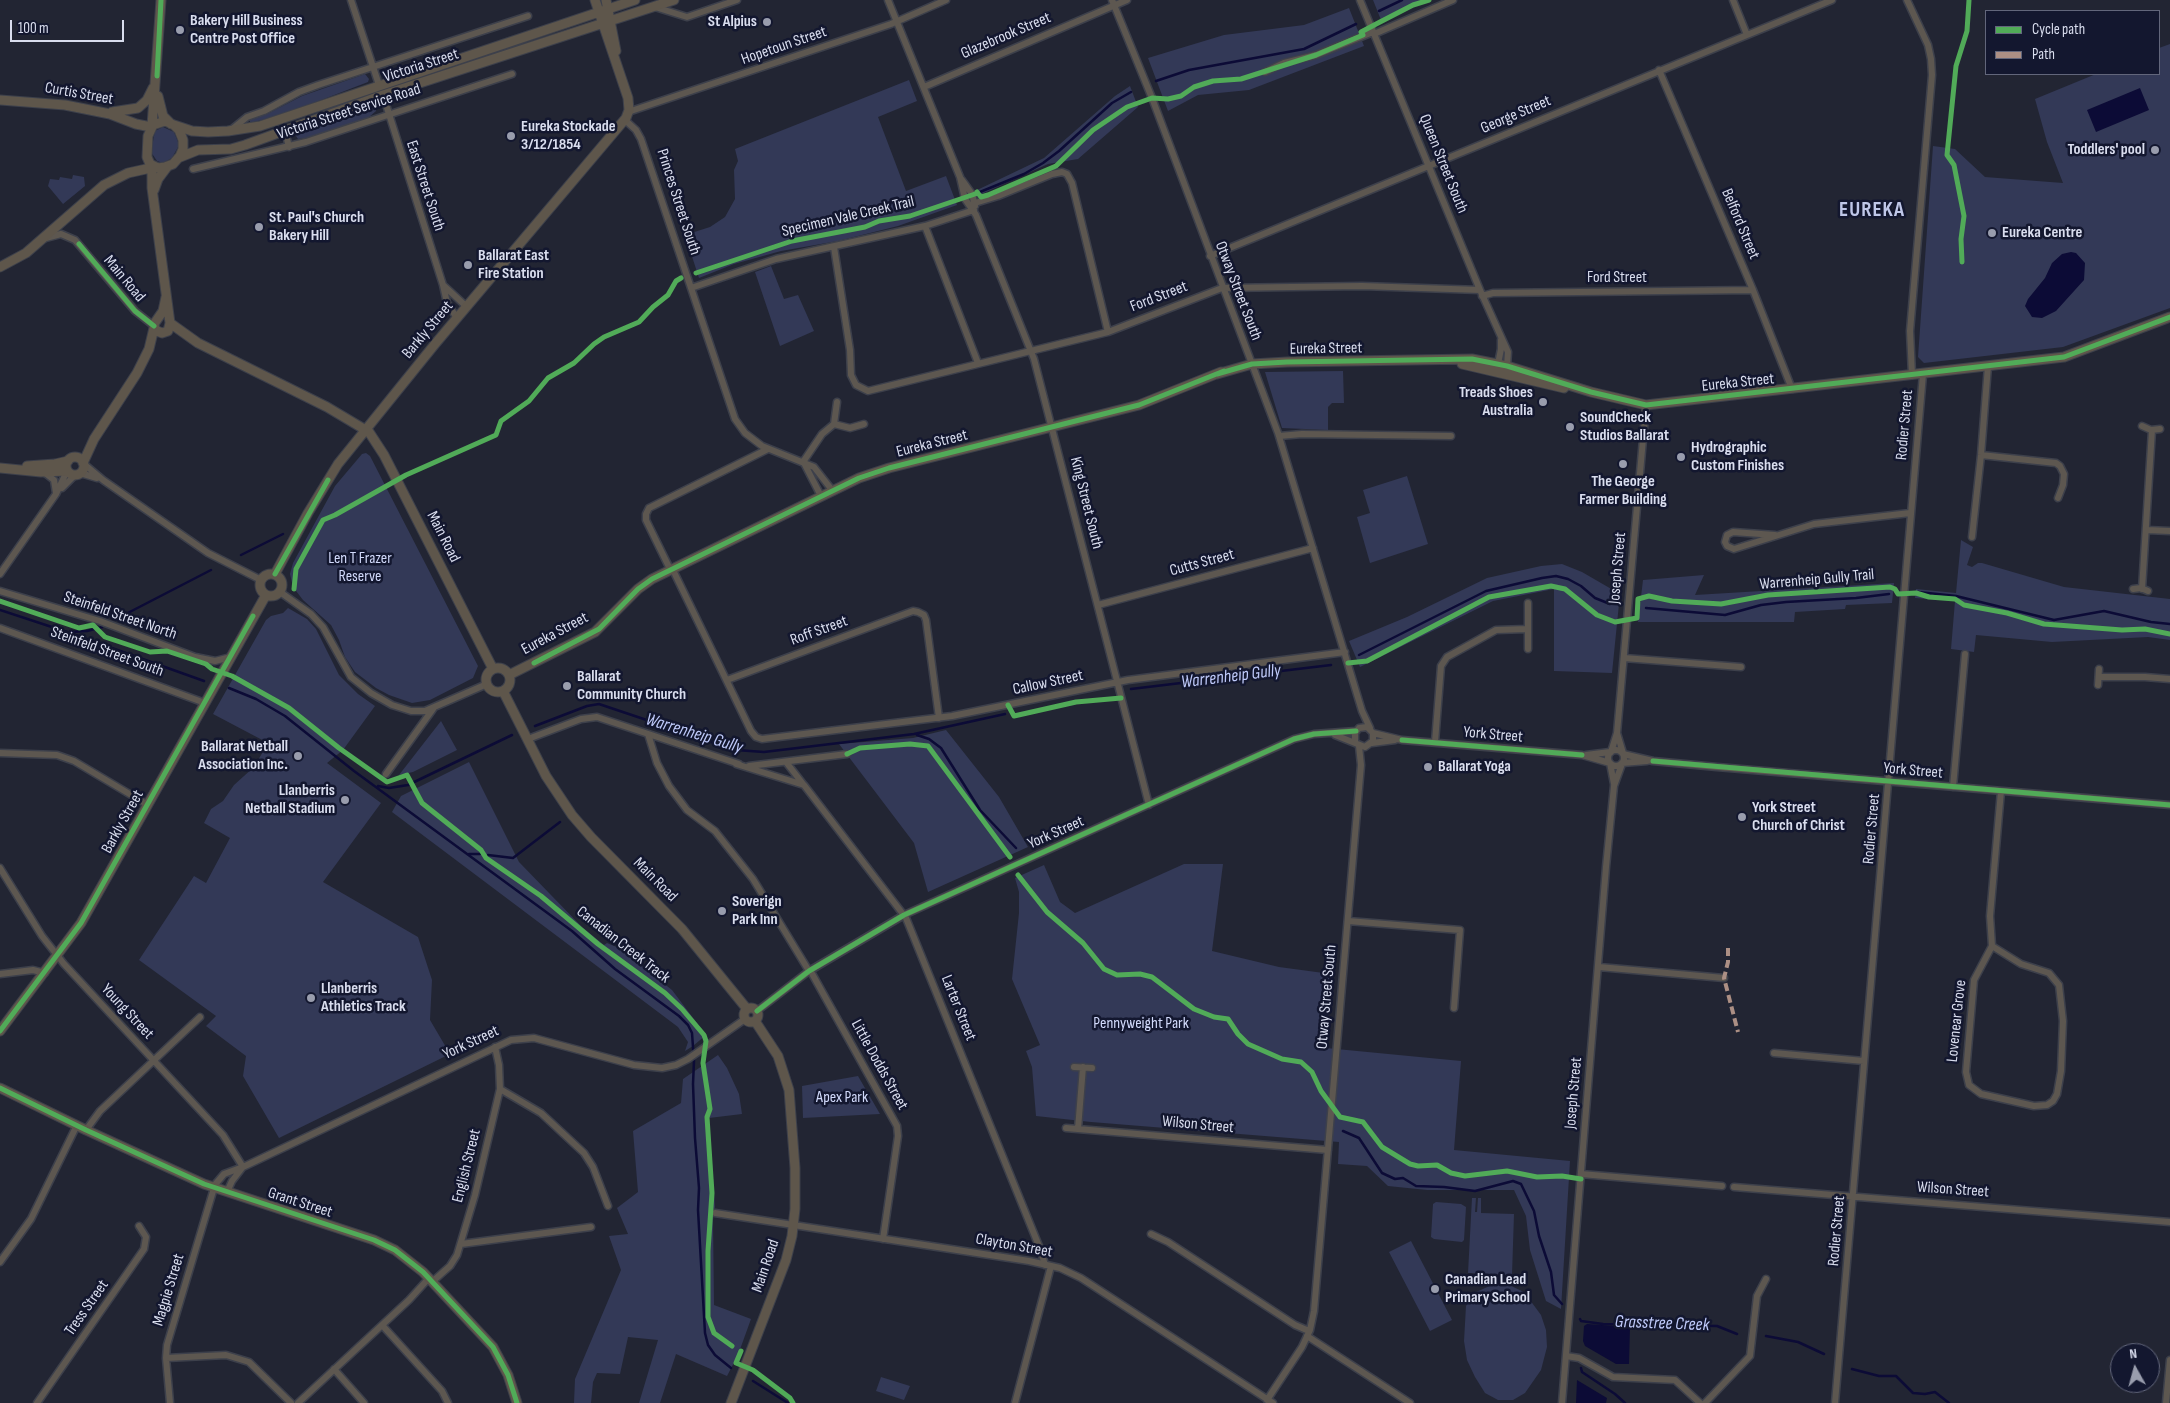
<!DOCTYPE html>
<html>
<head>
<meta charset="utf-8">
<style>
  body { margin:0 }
  #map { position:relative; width:2170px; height:1403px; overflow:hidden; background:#222533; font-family:"Sofia Sans Condensed",sans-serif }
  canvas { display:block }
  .legend { position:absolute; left:1985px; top:10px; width:175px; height:65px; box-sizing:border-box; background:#13172f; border:1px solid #62667b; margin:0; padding:6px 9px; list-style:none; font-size:15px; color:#d9ddee }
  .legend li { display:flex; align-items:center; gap:10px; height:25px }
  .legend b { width:25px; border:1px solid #62667b }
  .north { position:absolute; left:2110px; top:1343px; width:50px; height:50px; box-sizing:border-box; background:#13172f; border:1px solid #62667b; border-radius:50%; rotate:353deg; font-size:14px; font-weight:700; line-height:20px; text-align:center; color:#d9ddee }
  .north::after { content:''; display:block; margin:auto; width:18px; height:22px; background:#999dad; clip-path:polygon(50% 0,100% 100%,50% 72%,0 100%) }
  .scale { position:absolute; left:10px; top:20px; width:114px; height:22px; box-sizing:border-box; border:2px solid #d9ddee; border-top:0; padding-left:6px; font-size:15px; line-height:18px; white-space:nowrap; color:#d9ddee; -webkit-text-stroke:4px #13172f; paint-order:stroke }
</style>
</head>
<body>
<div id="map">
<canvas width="2170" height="1403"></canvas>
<ul class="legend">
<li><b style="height:6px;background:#51ab58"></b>Cycle path</li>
<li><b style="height:6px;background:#ac8f84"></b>Path</li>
</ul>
<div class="north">N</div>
<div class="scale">100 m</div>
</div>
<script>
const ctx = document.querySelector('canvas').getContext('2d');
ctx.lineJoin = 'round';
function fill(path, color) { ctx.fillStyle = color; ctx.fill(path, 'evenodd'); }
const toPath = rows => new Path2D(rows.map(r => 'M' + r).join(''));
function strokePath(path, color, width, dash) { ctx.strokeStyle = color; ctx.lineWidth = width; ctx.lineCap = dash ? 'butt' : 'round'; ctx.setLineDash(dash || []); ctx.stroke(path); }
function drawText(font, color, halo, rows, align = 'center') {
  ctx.font = font + ' "Sofia Sans Condensed",sans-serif'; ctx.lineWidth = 5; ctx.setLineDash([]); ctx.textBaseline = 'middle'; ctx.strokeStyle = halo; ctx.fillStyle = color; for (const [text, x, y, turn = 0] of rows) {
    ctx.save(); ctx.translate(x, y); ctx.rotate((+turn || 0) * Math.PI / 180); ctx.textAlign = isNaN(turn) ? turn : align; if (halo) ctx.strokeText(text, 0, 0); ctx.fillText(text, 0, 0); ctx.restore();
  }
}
fill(toPath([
  [1373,0,1432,0,1381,20],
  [1349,8,1364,46,1249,90,1198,95,1168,111,1148,58,1224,35,1304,25],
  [2170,44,2170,308,2063,347,1924,363,1918,357,1933,146,1955,149,1985,177,2063,183,2047,142,2035,99,2096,74,2159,74,2159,48],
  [365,74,369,79,368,82,285,114,250,123,250,120,267,114,302,96],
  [909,80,917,101,878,117,906,191,946,176,957,205,898,226,838,241,781,251,734,264,699,278,685,235,710,227,725,217,735,199,734,170,738,161,735,149],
  [1130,86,1138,107,1078,159,1048,164,977,196,975,191,1044,158,1115,96],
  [371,104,376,107,376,111,368,118,306,138,298,139,294,133],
  [163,127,174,132,178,142,178,147,172,158,163,163,157,161,151,152,155,131],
  [73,175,84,177,85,186,63,204,48,186,50,179,59,180,60,177,72,179],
  [771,266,784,299,798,295,814,331,780,346,755,272],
  [1343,371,1344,403,1332,403,1328,407,1328,430,1282,428,1265,372],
  [366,453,370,456,478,666,473,678,430,700,412,703,389,695,376,688,355,672,345,657,339,640,331,625,303,600,293,587,290,574,293,563,335,486,362,454],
  [1407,476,1428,544,1370,563,1357,517,1370,513,1363,490],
  [1961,540,1973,547,1967,565,1972,567,1978,563,1982,563,2064,587,2170,599,2170,640,2148,637,2052,642,1976,635,1974,652,1951,649,1955,601,1915,598,1916,589,1956,593],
  [1562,564,1582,572,1620,594,1612,673,1554,671,1554,589,1493,601,1360,667,1349,641,1407,617,1487,578,1541,566],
  [1704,575,1695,595,1894,583,1892,603,1846,605,1845,609,1795,612,1794,622,1638,622,1643,580],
  [288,608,307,619,316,629,339,675,358,694,375,706,343,750,327,763,381,803,323,882,418,937,432,980,430,1020,450,1054,279,1138,243,1076,246,1056,206,1026,216,1016,139,960,194,876,206,883,230,838,204,823,211,809,223,801,234,785,254,767,268,743,213,714,266,620,271,616,283,613],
  [441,721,457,750,413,772,399,775],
  [946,730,999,797,1028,847,928,892,914,843,839,744,913,738],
  [469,762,519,862,582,927,604,945,607,943,619,948,672,990,706,1035,693,1046,685,1051,688,1042,678,1027,392,812,401,796],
  [1184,864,1223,864,1212,951,1279,967,1331,974,1326,1048,1461,1061,1454,1150,1570,1161,1561,1309,1546,1301,1530,1250,1526,1216,1514,1190,1427,1190,1388,1186,1367,1166,1338,1164,1339,1142,1091,1122,1036,1116,1032,1067,1026,1051,1040,1045,1012,979,1019,913,1019,892,1015,878,1044,865,1060,902,1075,913],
  [718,1055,727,1068,739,1094,742,1114,709,1118,715,1207,713,1220,714,1305,751,1319,738,1355,727,1376,676,1354,660,1403,639,1403,658,1340,628,1337,620,1374,597,1373,593,1382,591,1403,574,1403,575,1379,621,1270,609,1236,628,1234,617,1208,638,1192,633,1131,681,1103,683,1079],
  [858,1076,880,1114,803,1118,802,1086],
  [1472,1198,1476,1198,1475,1212,1477,1212,1478,1198,1481,1198,1481,1213,1514,1214,1512,1275,1468,1273],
  [1436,1202,1461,1204,1466,1207,1464,1240,1462,1242,1434,1239,1431,1237,1433,1204],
  [1411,1241,1452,1320,1430,1331,1389,1252],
  [1494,1284,1509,1285,1524,1292,1541,1315,1546,1330,1547,1347,1541,1370,1525,1393,1513,1400,1498,1400,1485,1393,1475,1377,1467,1360,1464,1341,1466,1306,1474,1293],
  [881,1377,910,1386,904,1400,876,1391]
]), '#333957');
fill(toPath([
  [2140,88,2149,110,2096,132,2087,110],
  [2071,252,2076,253,2085,263,2084,280,2056,311,2042,318,2032,317,2025,306,2028,299,2045,278,2052,263,2062,254],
  [1587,1324,1630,1327,1629,1364,1616,1364,1585,1346,1583,1341,1584,1326],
  [1577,1380,1607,1398,1606,1403,1576,1403]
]), '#0c0b36');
strokePath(toPath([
  [1379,11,1402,0],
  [1156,81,1189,70,1304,49,1356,24],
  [980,192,1024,174,1043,163,1059,151,1112,103,1131,92],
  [241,555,283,534],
  [1918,592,1956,596,2054,620,2104,611,2151,622,2170,624],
  [1646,608,1725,615,1761,605,1786,602,1856,598,1889,594],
  [0,610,67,632,204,681],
  [120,617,211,570],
  [70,632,87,631,102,627],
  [1359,655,1486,591,1542,578,1556,576,1568,579,1581,586,1595,598,1610,604],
  [229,688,256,699,285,716,354,771,572,931,615,969,679,1016,688,1025,692,1033,694,1061,693,1084,695,1138,699,1188,698,1210,705,1333,708,1345,715,1355,731,1368],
  [1131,689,1331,665],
  [535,726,587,706,599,704,736,750,764,752,914,734,1005,714],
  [917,735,929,739,941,748,980,810,1016,848],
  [378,786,389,788,408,785,512,735],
  [469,854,480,854],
  [488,855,513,858,560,822],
  [1343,1131,1359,1138,1382,1173,1395,1179,1403,1178,1416,1186,1444,1187,1475,1191,1513,1181,1521,1184,1534,1211,1539,1236,1551,1272,1554,1295,1562,1304],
  [1580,1319,1581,1321,1603,1324,1717,1326,1737,1334],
  [1766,1336,1798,1342,1824,1354],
  [1581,1368,1582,1372,1615,1394,1625,1403],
  [1852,1369,1879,1376,1896,1376,1913,1393,1925,1394,1935,1392,1949,1403],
  [753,1381,788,1403]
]), '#0c0b36', 2.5);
const street = toPath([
  [351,0,379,85],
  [888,0,960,177,965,199,976,215,1034,359,1149,805],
  [1112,0,1152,98,1278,433,1362,711,1370,728],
  [1360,0,1480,290,1508,352,1507,366],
  [1733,0,1747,35],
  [1907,0,1928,45,1931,59,1932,75,1910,331,1912,375],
  [655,7,687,17,737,0],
  [1374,34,1453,0],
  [1659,70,1753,290,1792,389],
  [1265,72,1284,63,1316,55,1373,32],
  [924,87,1127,0],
  [383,95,443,285,447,303,457,318],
  [628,112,891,24,946,0],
  [625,120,636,130,641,139,735,419,745,433,762,446,814,467,832,490],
  [231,130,247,117,264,111,299,92,318,85,528,16],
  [285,131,289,147],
  [193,169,306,142,512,74],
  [962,180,972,194,975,206],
  [975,203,998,196,1052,174,1062,172,1067,174,1072,183,1108,332],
  [925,226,978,363],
  [46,238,61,234,75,240,135,311,154,326],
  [834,247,850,350,851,375,856,385,868,391,1108,332,1222,288,1362,286,1480,290],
  [1210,256,1832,0],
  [443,285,467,307],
  [691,288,776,259,925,226,974,210],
  [1482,296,1493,293,1753,290],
  [1498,364,1501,349,1501,340],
  [834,424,850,428,864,424],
  [2142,426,2151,430,2160,429],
  [1279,436,1302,434,1451,436],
  [1981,455,2056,463,2060,466,2064,474,2063,485,2058,498],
  [803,462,822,434,834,424,837,402],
  [804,463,821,496],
  [84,464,103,480,208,553,261,580],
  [45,473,54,480,56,493],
  [80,473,97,478],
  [62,488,75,475],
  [2147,530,2170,531],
  [1775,535,1733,532,1727,535,1725,542,1727,546,1734,549,1814,524,1910,513],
  [1972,537,1981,455,1988,366],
  [672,568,751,731,756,737,762,739,952,716,1128,680,1345,652],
  [670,569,646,520,646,514,649,508,768,449],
  [0,574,56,494,67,471],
  [2133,589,2141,588,2148,591],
  [2142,589,2152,430],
  [0,591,100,621,195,657,215,661,231,657],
  [280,592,311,614,323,627,351,677,371,693,392,705,411,711,425,711,487,684],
  [1098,605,1313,548],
  [0,628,205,703],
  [1528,649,1528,603],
  [1624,658,1741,667],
  [2099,677,2145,677,2170,679],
  [727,680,913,611,918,612,924,615,926,620,939,718],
  [2098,685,2099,669],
  [1373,733,1402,740,1582,755,1610,763],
  [1617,733,1623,753],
  [648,734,657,763,669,786,687,810,715,831,753,879,809,971],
  [1335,735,1365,747,1373,741,1373,733,1367,727,1359,728,1355,733,1355,741],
  [528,739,581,719,597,717,739,764],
  [1435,742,1441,666,1447,657,1496,630,1527,629],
  [1372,743,1395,740],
  '1608 758a8 8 0 1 1 16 0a8 8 0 1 1-16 0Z',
  [1611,752,1617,733,1646,405],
  [0,753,57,755,74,761,148,805],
  [1623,754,1653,761,1717,767,2170,805],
  [1586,755,1610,752],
  [786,762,803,784],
  [1610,763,1614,784],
  [1622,763,1647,761],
  [736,764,804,785,906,918,1041,1251,1045,1265],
  [749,766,847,754],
  [386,774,433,709],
  [1953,787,1965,654],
  [0,868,42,936,64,964,223,1135,243,1167],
  [1348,921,1460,930,1454,1008],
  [1992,946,2021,964,2049,973,2059,985,2063,1021,2061,1071,2057,1094,2053,1101,2047,1105,2034,1106,1981,1094,1969,1085,1966,1072,1974,980,1992,946,1990,916,2001,791],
  [1599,967,1724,978],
  [810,970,897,1126,898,1136,883,1239],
  [0,974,33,970,45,973],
  [757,1011,809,971,904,915,1294,739,1314,734,1356,731],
  [1774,1053,1864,1061],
  [1074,1067,1092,1068],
  [500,1089,541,1113,584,1153,593,1167,608,1206],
  [1066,1128,1328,1150],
  [1078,1129,1083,1067],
  [86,1130,100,1111,200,1017],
  [1581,1174,1722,1186],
  [213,1187,224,1174,243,1167,511,1040,534,1038,634,1065,662,1068,676,1065,688,1059,745,1019],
  [1734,1187,2170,1222],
  [227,1192,232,1181,242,1168],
  [715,1213,1029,1261,1060,1268,1081,1278,1273,1403],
  [1151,1234,1168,1242,1295,1325,1309,1331],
  [461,1244,591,1227],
  [0,1262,31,1219,77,1125],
  [432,1282,450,1266,457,1255,475,1195,500,1089,499,1065,495,1047],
  [382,1325,442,1391,448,1403],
  [1307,1336,1410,1403],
  [1566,1356,1579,1358,1613,1377,1675,1380,1700,1403],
  [166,1358,226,1355,249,1362,291,1403],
  [334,1369,364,1403],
  [1267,1400,1302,1347,1310,1330,1314,1311,1361,765,1359,746],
  [37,1403,144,1249,146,1237,139,1226],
  [170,1403,166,1358,167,1345,214,1188],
  [298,1403,409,1300,429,1278],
  [1015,1403,1051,1266],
  [1562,1403,1606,867,1614,786,1622,764],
  [1705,1403,1750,1356,1757,1296,1766,1279],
  [1835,1403,1923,374],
  [2166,1403,2170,1360]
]);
const secondary = toPath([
  [606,0,616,51],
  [158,96,163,116,171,124],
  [0,100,65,105,110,114,136,124,151,127],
  [112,112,138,108,147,100,153,88],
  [165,121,174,125,179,130,183,140,183,149,180,156,173,164,165,167,158,168,150,164,147,157,148,136,153,125,165,121],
  [174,125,192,131,208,132,228,131,260,126,635,0],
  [152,126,161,0],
  [178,158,198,150,231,149,245,145,383,95,674,0],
  [152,165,152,188,170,323,168,331,162,333,155,330,154,324,163,311,166,297],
  [154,190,158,179,167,167],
  [0,267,26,253,104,185,128,173,155,167],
  [170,323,198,343,327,407,369,432,384,455,493,669],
  [1462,364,1564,388],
  [1217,374,1252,364,1287,362,1472,359,1507,366,1591,392,1646,405,2064,357,2170,317],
  '66 466a9 9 0 1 1 18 0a9 9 0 1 1-18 0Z',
  [83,463,94,439,137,373,149,349,154,328],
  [27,466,55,464,68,461],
  [0,468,41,472,67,471],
  '260 585a11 11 0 1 1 22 0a11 11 0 1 1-22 0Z',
  [275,574,308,513,338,464,435,344,626,118,629,110,628,98,595,0],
  '486 680a12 12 0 1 1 24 0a12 12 0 1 1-24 0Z',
  [509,675,595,632,638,589,652,579,859,478,889,468,1139,405,1221,372],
  [503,691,546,776,572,815,591,837,682,929,747,1009],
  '744 1015a7 7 0 1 1 14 0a7 7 0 1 1-14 0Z',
  [0,1031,81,923,266,595],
  [0,1088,86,1130,204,1184,374,1240,395,1250,423,1272,493,1347,508,1375,517,1403],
  [731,1403,786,1260,792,1236,795,1209,795,1168,789,1090,778,1056,755,1021]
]);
strokePath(street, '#3d404b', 9);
strokePath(secondary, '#3d404b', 11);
strokePath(street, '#5d5750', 6);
strokePath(secondary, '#5e564b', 9);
strokePath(toPath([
  [1728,948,1728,962,1724,978,1738,1032]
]), '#ac8f84', 4, [8, 4]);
strokePath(toPath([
  [157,76,161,0],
  [977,192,981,197,988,195,1056,166,1093,130,1127,107,1152,98,1168,99,1181,96,1194,87,1213,81,1241,79,1316,55,1363,35,1361,32,1380,22,1413,5,1429,0],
  [79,244,135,311,154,326],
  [1962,262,1961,239,1964,216,1954,165,1947,155,1956,66,1967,31,1969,0],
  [696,273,792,241,865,227,879,221,910,216,978,193],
  [1217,374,1252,364,1287,362,1472,359,1507,366,1591,392,1646,405,2064,357,2170,317],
  [275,574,328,480],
  [294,589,296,569,323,520,335,515,406,475,496,435,501,421,529,401,548,378,574,363,594,344,604,337,639,322,653,307,668,295,676,281,681,278],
  [0,601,79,628,93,625,105,637,150,652,167,651,206,664,212,669,232,676,289,708,339,748,387,782,407,775,422,803,481,850,486,858,541,896,598,944,665,993,682,1009,704,1035,706,1041,703,1063,710,1109,707,1117,712,1193,708,1251,708,1317,714,1333,732,1346],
  [534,663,599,629,638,589,652,579,859,478,889,468,1139,405,1224,371],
  [1348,663,1367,661,1489,597,1551,586,1565,589,1597,615,1615,622,1637,618,1638,599,1649,596,1672,601,1721,604,1768,595,1890,587,1895,589,1898,594,1916,593,1929,597,1955,599,1964,605,2007,613,2044,624,2122,630,2145,629,2170,634],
  [1008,705,1014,716,1076,702,1121,698],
  [1402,740,1582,755],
  [847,754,860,748,910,744,928,746,1010,857],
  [1653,761,2170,805],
  [1018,875,1047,912,1083,943,1104,969,1117,975,1140,974,1152,977,1194,1009,1214,1017,1228,1019,1238,1034,1248,1044,1282,1059,1301,1062,1312,1072,1321,1091,1340,1117,1363,1122,1382,1147,1410,1164,1418,1166,1437,1165,1451,1173,1465,1176,1507,1171,1537,1177,1562,1176,1581,1179],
  [757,1011,809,971,904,915,1294,739,1314,734,1356,731],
  [0,1031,81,923,253,616],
  [0,1088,86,1130,204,1184,374,1240,395,1250,423,1272,493,1347,508,1375,517,1403],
  [741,1351,736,1363,753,1370,790,1398,793,1403]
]), '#51ab58', 5);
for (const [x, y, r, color] of [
  [767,22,5,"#999dad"],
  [180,30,5,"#999dad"],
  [511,136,5,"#999dad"],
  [2155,150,5,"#999dad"],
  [259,227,5,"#999dad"],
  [1992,233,5,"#999dad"],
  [468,265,5,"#999dad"],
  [1543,402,5,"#999dad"],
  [1570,427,5,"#999dad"],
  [1681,457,5,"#999dad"],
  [1623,464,5,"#999dad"],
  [567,686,5,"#999dad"],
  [298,756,5,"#999dad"],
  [1428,767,5,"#999dad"],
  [345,800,5,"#999dad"],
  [1742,817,5,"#999dad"],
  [722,911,5,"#999dad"],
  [311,998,5,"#999dad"],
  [1435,1289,5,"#999dad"]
]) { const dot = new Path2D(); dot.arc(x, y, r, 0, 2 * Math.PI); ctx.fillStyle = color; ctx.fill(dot); strokePath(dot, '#13172f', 2); }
drawText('bold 16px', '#d9ddee', '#13172f', [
  ["Bakery Hill Business",190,21],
  ["Centre Post Office",190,39],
  ["St Alpius",757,22,"right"],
  ["Eureka Stockade",521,127],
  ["3/12/1854",521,145],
  ["Toddlers' pool",2145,150,"right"],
  ["St. Paul's Church",269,218],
  ["Bakery Hill",269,236],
  ["Eureka Centre",2002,233],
  ["Ballarat East",478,256],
  ["Fire Station",478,274],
  ["Treads Shoes",1533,393,"right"],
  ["Australia",1533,411,"right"],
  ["SoundCheck",1580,418],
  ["Studios Ballarat",1580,436],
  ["Hydrographic",1691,448],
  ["Custom Finishes",1691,466],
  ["The George",1623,482,"center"],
  ["Farmer Building",1623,500,"center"],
  ["Ballarat",577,677],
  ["Community Church",577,695],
  ["Ballarat Netball",288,747,"right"],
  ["Association Inc.",288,765,"right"],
  ["Ballarat Yoga",1438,767],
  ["Llanberris",335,791,"right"],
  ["Netball Stadium",335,809,"right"],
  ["York Street",1752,808],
  ["Church of Christ",1752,826],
  ["Soverign",732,902],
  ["Park Inn",732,920],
  ["Llanberris",321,989],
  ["Athletics Track",321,1007],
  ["Canadian Lead",1445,1280],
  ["Primary School",1445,1298]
], 'left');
drawText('16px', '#d9ddee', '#13172f', [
  ["Glazebrook Street",1006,36,-23],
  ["Hopetoun Street",784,46,-19],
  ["Victoria Street",421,66,-18],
  ["Curtis Street",79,94,10],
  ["Victoria Street Service Road",349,112,-18],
  ["George Street",1516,115,-23],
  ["Queen Street South",1443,164,68],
  ["East Street South",425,186,72],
  ["Princes Street South",678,202,72],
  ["Specimen Vale Creek Trail",848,217,-13],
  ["Belford Street",1740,224,67],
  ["Ford Street",1617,278],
  ["Main Road",124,279,50],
  ["Otway Street South",1238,291,69],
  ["Ford Street",1159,297,-21],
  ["Barkly Street",428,330,-50],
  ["Eureka Street",1326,349,-1],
  ["Eureka Street",1738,383,-6],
  ["Rodier Street",1905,425,-85],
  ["Eureka Street",932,444,-14],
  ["King Street South",1086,503,76],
  ["Main Road",443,537,63],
  ["Cutts Street",1202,563,-15],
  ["Joseph Street",1618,568,-85],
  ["Warrenheip Gully Trail",1817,580,-5],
  ["Steinfeld Street North",120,616,19],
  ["Roff Street",819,631,-20],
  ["Eureka Street",555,634,-28],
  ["Steinfeld Street South",107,652,20],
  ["Callow Street",1048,683,-12],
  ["York Street",1493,735,5],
  ["York Street",1913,771,5],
  ["Barkly Street",123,822,-61],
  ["Rodier Street",1872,829,-85],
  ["York Street",1056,833,-24],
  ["Main Road",655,880,45],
  ["Canadian Creek Track",623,945,38],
  ["Otway Street South",1327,997,-85],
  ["Larter Street",958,1008,68],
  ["Young Street",127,1012,47],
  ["Lovenear Grove",1957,1021,-84],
  ["York Street",471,1043,-25],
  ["Little Dodds Street",879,1065,61],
  ["Joseph Street",1574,1093,-85],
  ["Wilson Street",1198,1125,5],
  ["English Street",467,1166,-76],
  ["Wilson Street",1953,1190,4],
  ["Grant Street",300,1203,18],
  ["Rodier Street",1837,1231,-85],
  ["Clayton Street",1014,1246,10],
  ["Main Road",766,1266,-71],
  ["Magpie Street",169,1290,-73],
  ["Tress Street",87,1308,-55]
]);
drawText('16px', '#d2dafb', '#13172f', [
  ["Len T Frazer",360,559],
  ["Reserve",360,577],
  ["Pennyweight Park",1141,1024],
  ["Apex Park",842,1098]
]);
drawText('italic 18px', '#bfcafa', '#13172f', [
  ["Warrenheip Gully",1231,677,-7],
  ["Warrenheip Gully",694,734,17],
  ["Grasstree Creek",1662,1324,2]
]);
ctx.letterSpacing = '1px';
drawText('bold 21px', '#bfc7e9', '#13172f', [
  ["EUREKA",1872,211]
]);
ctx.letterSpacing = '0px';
</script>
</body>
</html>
